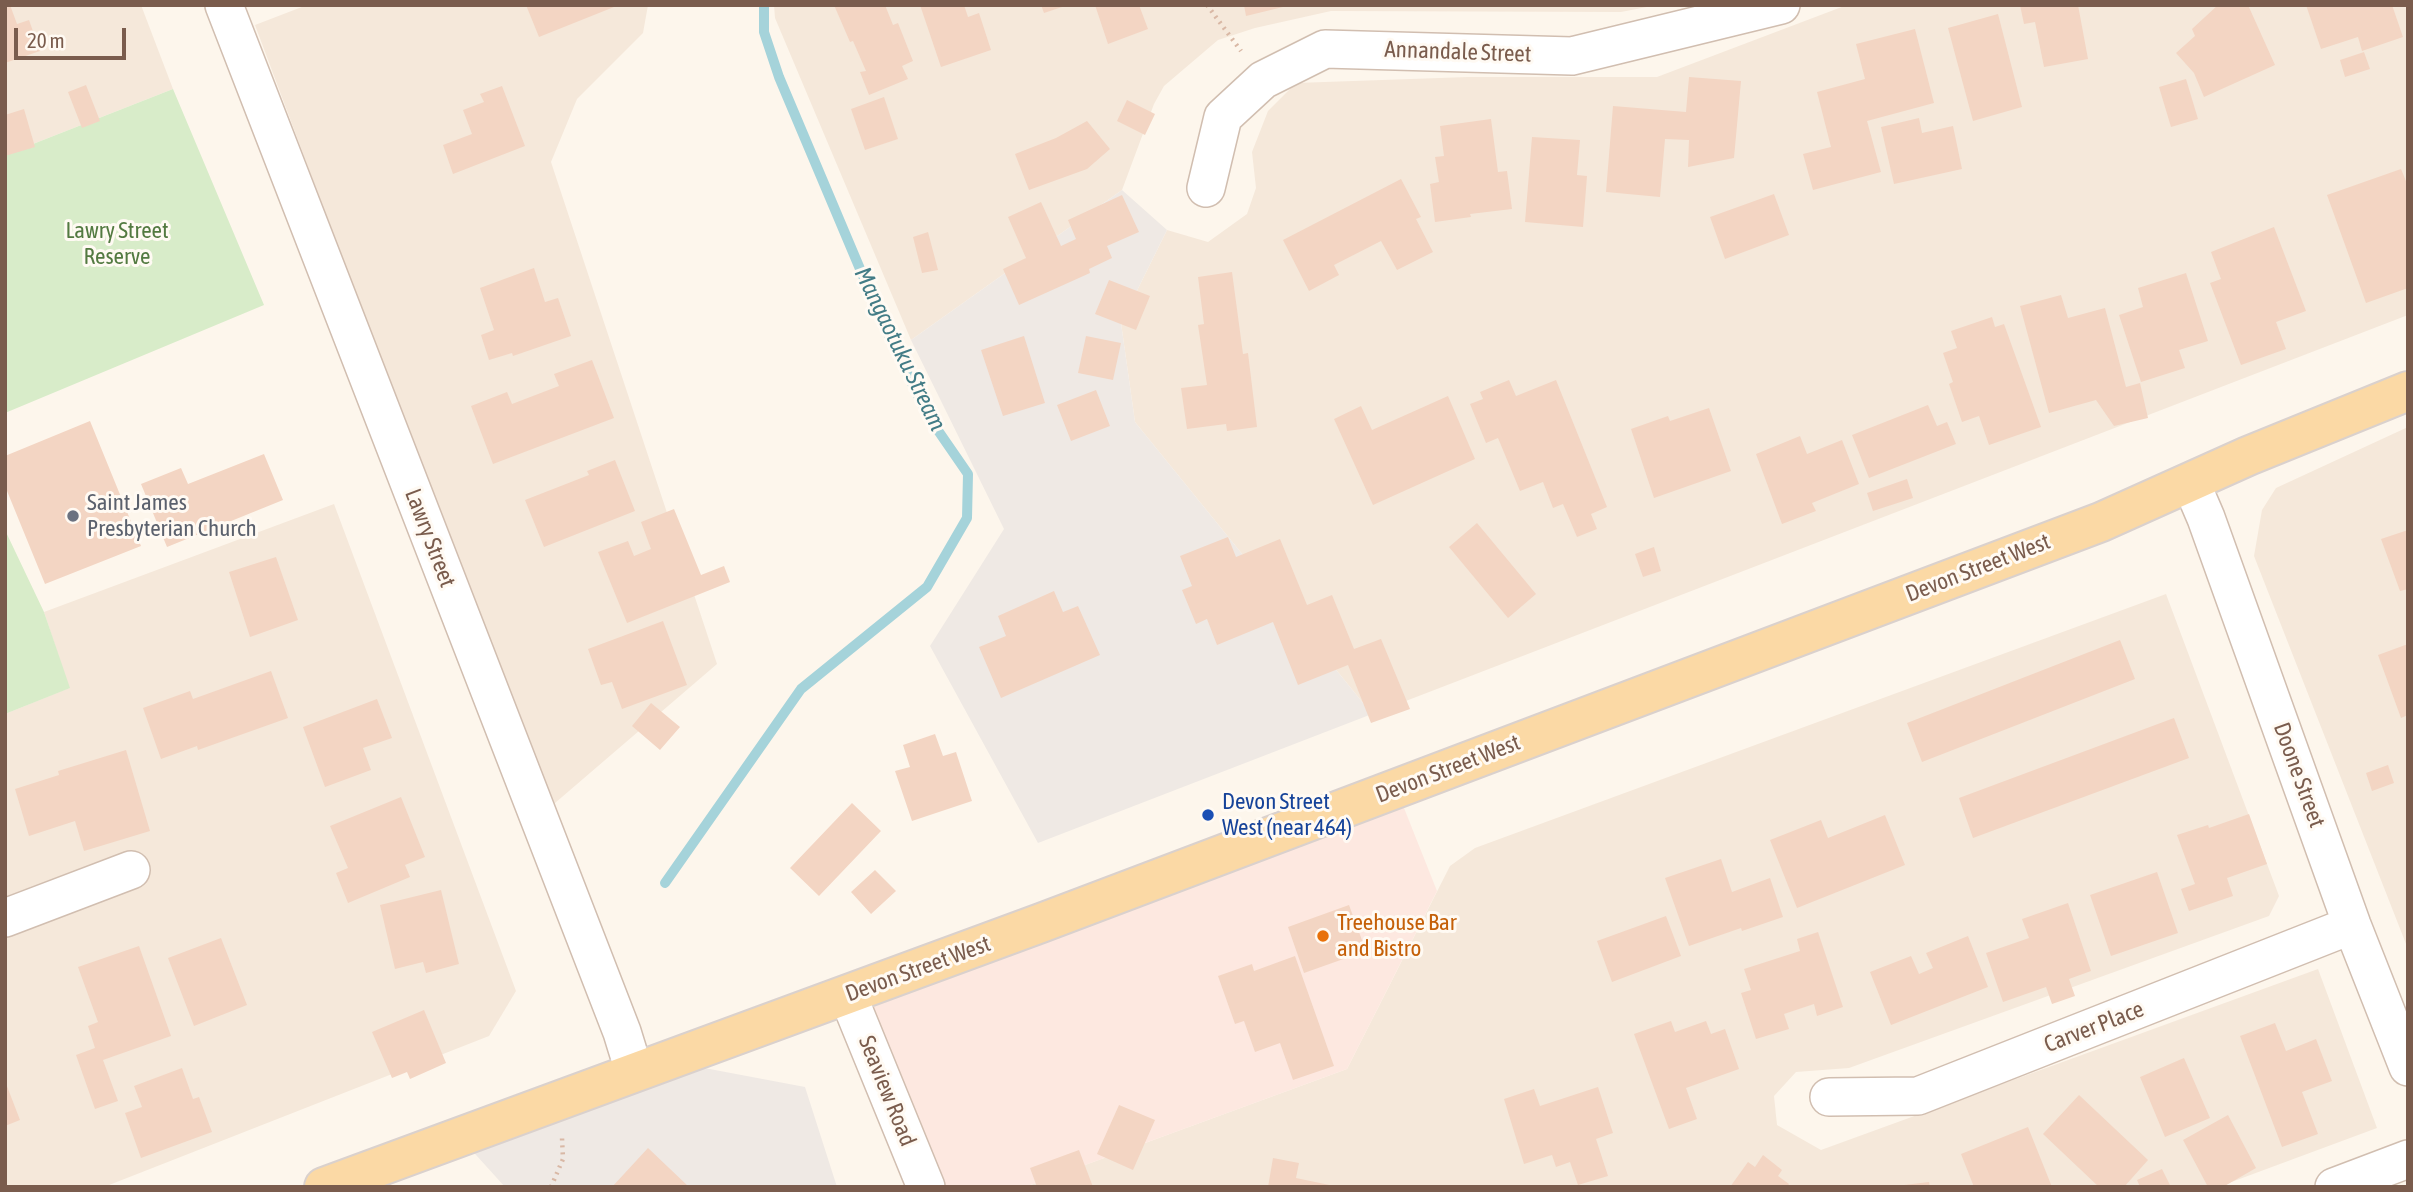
<!DOCTYPE html>
<html>
<head>
<meta charset="utf-8">
<style>
  body { margin:0 }
  #map { position:relative; width:2413px; height:1192px; overflow:hidden; background:#fdf6ec; font-family:"Asap Condensed",sans-serif }
  canvas { display:block }
  .frame { position:absolute; inset:0; border:7px solid #7a5c4d; pointer-events:none }
  .scale { position:absolute; left:14px; top:28px; width:112px; height:32px; box-sizing:border-box; border:4px solid #7a5c4d; border-top:0; padding-left:9px; font-size:21px; line-height:24px; white-space:nowrap; color:#7a5c4d; -webkit-text-stroke:5px #fffaf3; paint-order:stroke }
</style>
</head>
<body>
<div id="map">
<canvas width="2413" height="1192"></canvas>
<div class="frame"></div>
<div class="scale">20 m</div>
</div>
<script>
const ctx = document.querySelector('canvas').getContext('2d');
ctx.lineJoin = 'round';
function fill(path, color) { ctx.fillStyle = color; ctx.fill(path, 'evenodd'); }
const toPath = rows => new Path2D(rows.map(r => 'M' + r).join(''));
function strokePath(path, color, width, dash) { ctx.strokeStyle = color; ctx.lineWidth = width; ctx.lineCap = dash ? 'butt' : 'round'; ctx.setLineDash(dash || []); ctx.stroke(path); }
function drawText(font, color, halo, rows, align = 'center') {
  ctx.font = font + ' "Asap Condensed",sans-serif'; ctx.lineWidth = 6; ctx.setLineDash([]); ctx.textBaseline = 'middle'; ctx.strokeStyle = halo; ctx.fillStyle = color; for (const [text, x, y, turn = 0] of rows) {
    ctx.save(); ctx.translate(x, y); ctx.rotate((+turn || 0) * Math.PI / 180); ctx.textAlign = isNaN(turn) ? turn : align; if (halo) ctx.strokeText(text, 0, 0); ctx.fillText(text, 0, 0); ctx.restore();
  }
}
fill(toPath([
  [5,5,141,5,173,89,5,155],
  [307,5,648,5,643,33,577,99,551,162,717,664,548,809,255,25],
  [774,5,1657,5,1621,12,1331,11,1255,28,1218,40,1164,86,1154,104,1122,190,911,340,775,18],
  [1847,5,2408,5,2408,315,1372,714,1135,422,1121,323,1167,230,1208,242,1247,214,1256,188,1252,152,1268,111,1296,83,1468,77,1657,77],
  [2408,427,2408,949,2254,556,2262,510,2276,488],
  [334,504,516,991,489,1036,104,1187,5,1187,5,714,69,688,44,612],
  [2166,594,2279,896,2269,916,1849,1068,1796,1072,1774,1096,1777,1125,1821,1150,2318,969,2377,1128,2218,1187,1025,1187,1347,1069,1450,866,1475,848]
]), '#f5e8da');
fill(toPath([
  [1402,803,1437,891,1347,1069,1025,1187,929,1187,870,1001]
]), '#fde8e0');
fill(toPath([
  [1122,190,1167,230,1121,323,1135,422,1372,714,1038,843,930,646,1004,529,911,340],
  [699,1067,805,1087,837,1187,505,1187,467,1145]
]), '#efe9e4');
fill(toPath([
  [173,89,264,305,5,413,5,155],
  [5,530,44,612,70,688,5,714]
]), '#d8ecc9');
strokePath(toPath([
  [665,883,801,689,927,587,967,518,968,474,928,416,882,321,779,77,764,32,764,5]
]), '#a5d3da', 10);
fill(toPath([
  [5,5,10,5,17,24,29,20,40,51,5,63],
  [526,5,619,5,539,37],
  [834,5,885,5,893,25,898,23,913,61,902,66,908,79,869,95,860,72,866,71,853,41,850,42],
  [920,5,964,5,968,17,979,13,991,50,941,67],
  [1041,5,1065,5,1065,6,1044,13],
  [1095,5,1139,5,1148,29,1108,44],
  [1244,5,1287,5,1287,6,1246,16],
  [2020,5,2078,5,2088,59,2044,67,2035,22,2024,24],
  [2218,5,2248,5,2275,65,2204,97,2194,73,2176,53,2195,36,2192,29],
  [2306,5,2392,5,2403,37,2362,51,2358,37,2321,49],
  [1998,14,2022,107,1973,121,1948,28],
  [1915,29,1934,103,1867,121,1881,172,1813,190,1803,154,1831,147,1817,92,1865,79,1856,44],
  [2364,52,2370,69,2345,77,2340,60],
  [1689,77,1741,81,1734,158,1688,167,1689,140,1665,139,1660,197,1606,192,1613,106,1686,112],
  [2186,79,2198,119,2171,127,2159,87],
  [86,85,100,121,82,128,68,92],
  [502,86,525,146,453,174,443,145,472,134,463,110,484,102,480,94],
  [884,97,898,139,865,150,851,109],
  [1127,100,1155,114,1145,135,1117,121],
  [24,109,35,147,5,156,5,115],
  [1919,118,1922,133,1953,126,1962,169,1894,184,1881,127],
  [1491,119,1498,172,1507,171,1512,209,1470,214,1471,217,1435,222,1430,184,1439,182,1435,157,1444,156,1440,126],
  [1087,121,1110,149,1087,169,1029,190,1015,154,1056,138],
  [1532,137,1580,140,1577,175,1587,176,1583,227,1525,222],
  [2401,169,2408,186,2408,288,2366,303,2327,195],
  [1401,179,1421,217,1416,219,1433,252,1397,270,1381,241,1334,265,1339,275,1309,291,1283,240],
  [1774,194,1789,235,1725,259,1710,217],
  [1122,195,1139,232,1107,246,1112,258,1089,269,1090,273,1019,305,1003,269,1026,258,1008,217,1041,202,1061,246,1076,239,1068,220],
  [2274,227,2306,311,2276,322,2286,349,2241,365,2210,283,2221,279,2211,252],
  [928,232,938,270,922,273,913,237],
  [534,268,545,302,558,298,571,336,513,356,512,353,489,360,481,335,494,330,480,288],
  [1232,272,1243,354,1248,353,1257,427,1227,431,1226,424,1187,429,1181,388,1207,385,1198,325,1204,324,1198,277],
  [2186,273,2208,341,2179,350,2185,368,2141,382,2119,315,2143,307,2138,288],
  [1109,280,1150,296,1136,330,1095,314],
  [2061,295,2068,318,2105,308,2126,387,2140,383,2148,418,2114,426,2096,400,2049,413,2020,306],
  [1992,317,1995,327,2004,324,2041,427,1989,445,1979,416,1962,422,1949,384,1953,382,1943,353,1957,348,1951,331],
  [1024,336,1045,403,1003,416,981,350],
  [1086,336,1121,343,1113,380,1078,373],
  [592,360,614,418,493,464,471,406,507,392,512,404,559,386,554,374],
  [1509,380,1516,396,1556,380,1607,507,1591,514,1597,529,1577,537,1563,504,1553,508,1543,482,1520,491,1498,438,1486,443,1470,404,1483,399,1480,392],
  [1096,390,1110,426,1071,441,1057,405],
  [1448,396,1475,459,1373,505,1334,419,1361,406,1372,430],
  [1928,405,1937,426,1947,422,1956,444,1869,478,1852,435],
  [1709,408,1731,471,1654,498,1631,429,1668,416,1670,421],
  [90,421,141,546,45,584,5,486,5,456],
  [1800,436,1807,454,1842,440,1859,484,1812,503,1816,511,1782,524,1756,454],
  [264,454,283,500,167,547,141,484,181,468,188,484],
  [615,460,635,511,544,547,525,500,589,475,587,471],
  [1907,479,1913,498,1873,511,1867,493],
  [674,509,701,575,724,566,730,582,627,623,598,552,628,541,634,556,651,549,641,522],
  [1477,523,1536,594,1508,618,1449,547],
  [2408,530,2408,589,2400,591,2381,539],
  [1228,537,1236,557,1280,539,1307,605,1332,595,1354,649,1381,639,1410,709,1371,723,1348,665,1298,685,1273,622,1217,645,1207,619,1196,624,1182,590,1192,586,1180,556],
  [1654,547,1661,571,1643,577,1635,554],
  [276,557,298,620,250,637,229,572],
  [1054,591,1063,612,1078,606,1100,655,1001,698,979,647,1006,636,998,616],
  [663,621,687,685,622,709,612,682,601,685,588,649],
  [2120,640,2135,679,1922,762,1907,723],
  [2408,644,2408,715,2401,718,2378,655],
  [271,671,288,718,198,750,197,746,161,759,143,708,190,691,193,699],
  [377,699,392,738,363,748,371,770,325,787,303,727],
  [651,703,680,727,660,750,632,726],
  [2174,718,2189,758,1973,838,1959,798],
  [935,734,943,756,956,752,972,801,912,821,895,771,910,767,903,745],
  [126,750,150,831,84,851,75,821,29,836,15,789,59,775,58,771],
  [2388,765,2394,783,2372,791,2366,773],
  [401,797,425,857,405,865,410,877,348,903,336,873,348,868,330,826],
  [852,803,881,831,819,896,790,868],
  [2249,814,2267,864,2227,878,2233,896,2189,911,2181,889,2195,884,2177,835,2208,825,2209,828],
  [1885,815,1905,865,1797,908,1770,840,1821,820,1828,838],
  [1721,859,1732,892,1770,878,1783,917,1742,931,1741,928,1689,946,1665,878],
  [875,870,896,891,871,914,851,892],
  [2157,872,2178,933,2111,956,2090,895],
  [441,890,459,964,426,973,423,962,395,969,380,905],
  [2068,903,2091,971,2069,979,2075,996,2052,1004,2046,987,2003,1002,1986,953,2029,938,2022,919],
  [1349,905,1366,951,1304,973,1288,927],
  [1666,916,1681,956,1612,982,1597,941],
  [1818,932,1843,1007,1817,1016,1814,1004,1784,1014,1789,1029,1756,1039,1741,993,1751,990,1744,969,1800,951,1797,939],
  [1968,936,1988,987,1891,1025,1870,972,1911,956,1919,974,1933,968,1926,953],
  [221,938,247,1005,194,1026,168,958],
  [139,946,171,1036,103,1060,118,1101,95,1109,76,1055,95,1048,88,1026,98,1022,78,967],
  [1295,956,1334,1066,1293,1080,1280,1043,1255,1052,1244,1021,1235,1024,1218,976,1252,964,1254,971],
  [424,1010,446,1063,410,1079,407,1072,392,1078,372,1032],
  [1671,1021,1675,1032,1706,1021,1711,1034,1725,1029,1739,1069,1686,1088,1697,1119,1669,1129,1634,1034],
  [2275,1023,2286,1051,2316,1039,2332,1081,2302,1092,2318,1134,2282,1147,2240,1036],
  [2184,1058,2210,1118,2165,1137,2140,1077],
  [182,1068,193,1099,199,1097,212,1132,141,1158,125,1113,142,1107,134,1086],
  [5,1081,20,1120,5,1126],
  [1598,1087,1613,1133,1596,1139,1608,1176,1578,1185,1570,1162,1556,1167,1552,1155,1524,1164,1504,1099,1534,1089,1540,1106],
  [2079,1095,2148,1160,2124,1187,2099,1187,2043,1134],
  [1119,1105,1155,1120,1133,1170,1097,1154],
  [2228,1115,2256,1168,2223,1187,2208,1187,2183,1140],
  [2028,1127,2052,1187,1974,1187,1961,1154],
  [648,1148,689,1187,612,1187],
  [1079,1150,1093,1187,1037,1187,1030,1168],
  [1763,1155,1782,1170,1778,1176,1789,1184,1787,1187,1730,1187,1748,1162,1755,1167],
  [1273,1158,1299,1163,1296,1178,1339,1187,1268,1187],
  [2162,1169,2171,1187,2140,1187,2137,1180],
  [1929,1182,1930,1187,1904,1187,1904,1185]
]), '#f3d5c3');
const minor = toPath([
  [224,5,622,1032,634,1071],
  [1206,188,1223,117,1263,80,1325,49,1572,56,1781,5],
  [2191,483,2206,518,2352,925,2408,1067],
  [5,918,131,870],
  [848,996,926,1187],
  [1829,1097,1918,1096,2352,925],
  [2334,1187,2408,1159]
]);
const major = toPath([
  [324,1187,1041,923,2101,522,2248,456,2408,391]
]);
strokePath(minor, '#d1beb0', 40);
strokePath(major, '#dad1cd', 42);
strokePath(toPath([
  [1207,5,1241,51],
  [551,1187,563,1159,562,1138]
]), '#d9b8a5', 4.5, [2, 5]);
strokePath(minor, '#fff', 37);
strokePath(major, '#fbd9a5', 38);
for (const [x, y, r, color] of [
  [73,516,7,"#6b7280"],
  [1208,815,7,"#1a4fb4"],
  [1323,936,7,"#e8710a"]
]) { const dot = new Path2D(); dot.arc(x, y, r, 0, 2 * Math.PI); ctx.fillStyle = color; ctx.fill(dot); strokePath(dot, '#fffaf3', 2.5); }
drawText('23px', '#7a5c4d', '#fffaf3', [
  ["Annandale Street",1458,52,2],
  ["Lawry Street",430,538,69],
  ["Devon Street West",1978,568,-21],
  ["Devon Street West",1448,769,-21],
  ["Doone Street",2299,775,70],
  ["Devon Street West",918,969,-20],
  ["Carver Place",2094,1027,-21],
  ["Seaview Road",887,1091,68]
]);
drawText('23px', '#537a41', '#fffaf3', [
  ["Lawry Street",117,231],
  ["Reserve",117,257]
]);
drawText('23px', '#5b616d', '#fffaf3', [
  ["Saint James",87,503],
  ["Presbyterian Church",87,529]
], 'left');
drawText('23px', '#164399', '#fffaf3', [
  ["Devon Street",1222,802],
  ["West (near 464)",1222,828]
], 'left');
drawText('23px', '#c56008', '#fffaf3', [
  ["Treehouse Bar",1337,923],
  ["and Bistro",1337,949]
], 'left');
drawText('italic 24px', '#437c86', '#fffaf3', [
  ["Mangaotuku Stream",900,349,64]
]);
</script>
</body>
</html>
